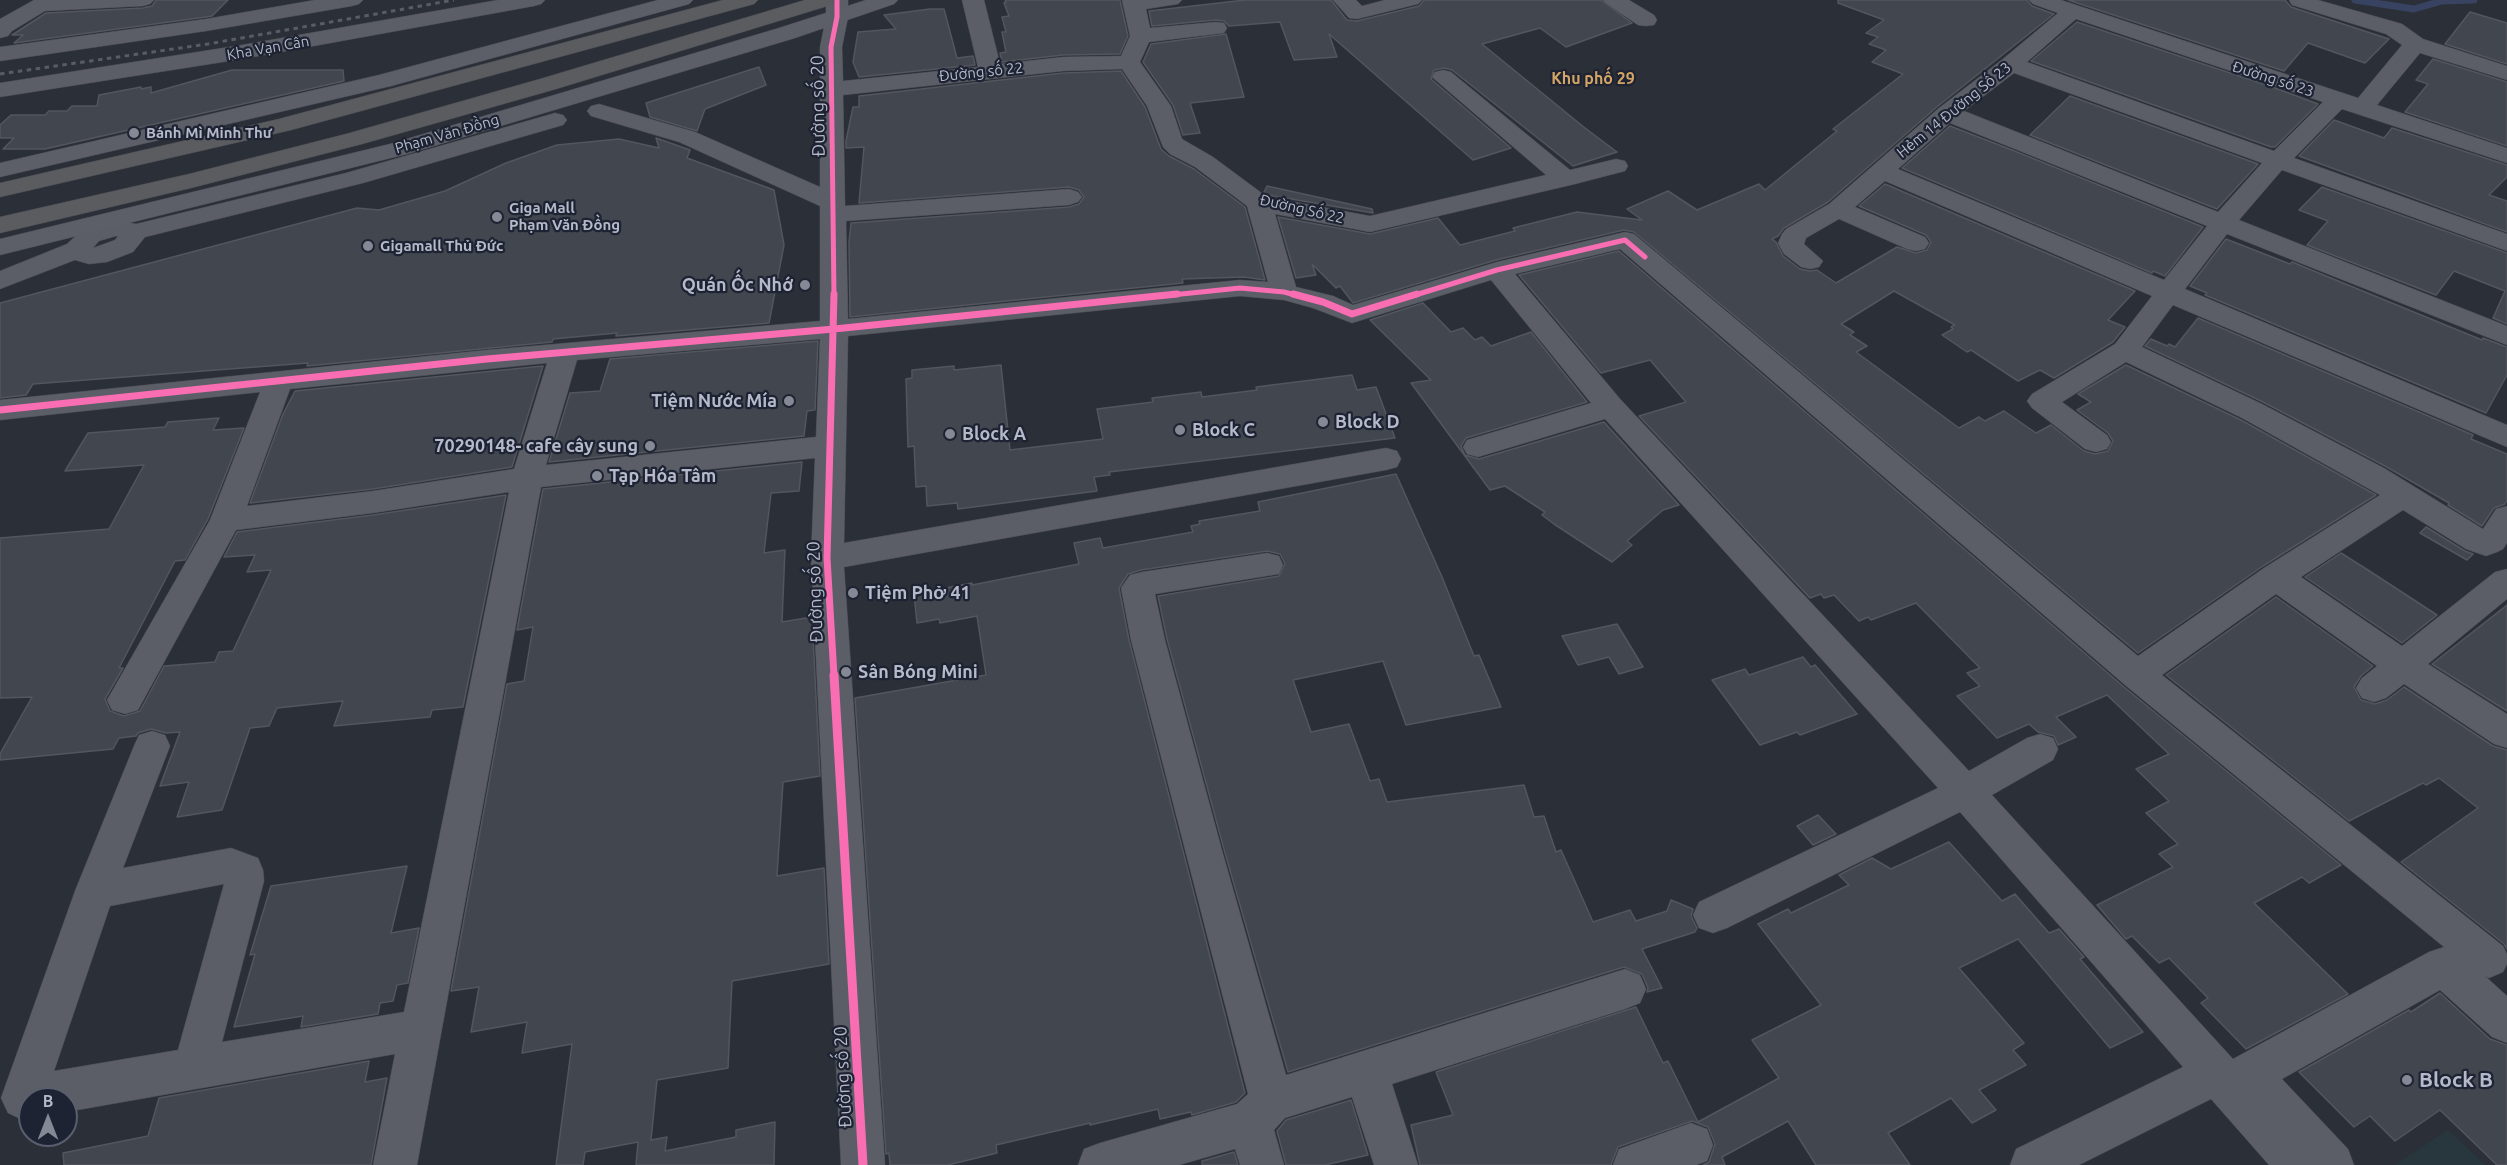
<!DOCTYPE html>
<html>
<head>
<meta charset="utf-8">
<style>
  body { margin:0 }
  #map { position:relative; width:2507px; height:1165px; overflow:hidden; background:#2b2f38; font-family:Ubuntu,sans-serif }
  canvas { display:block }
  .north { position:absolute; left:18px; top:1087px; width:60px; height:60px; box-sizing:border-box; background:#1e2333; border:2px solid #5a5f6f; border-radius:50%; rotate:0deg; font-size:16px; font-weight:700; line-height:24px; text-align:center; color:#b5b9c9 }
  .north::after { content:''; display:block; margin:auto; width:21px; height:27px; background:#858996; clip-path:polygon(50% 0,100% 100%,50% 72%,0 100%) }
</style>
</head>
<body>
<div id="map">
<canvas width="2507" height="1165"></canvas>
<div class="north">B</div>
</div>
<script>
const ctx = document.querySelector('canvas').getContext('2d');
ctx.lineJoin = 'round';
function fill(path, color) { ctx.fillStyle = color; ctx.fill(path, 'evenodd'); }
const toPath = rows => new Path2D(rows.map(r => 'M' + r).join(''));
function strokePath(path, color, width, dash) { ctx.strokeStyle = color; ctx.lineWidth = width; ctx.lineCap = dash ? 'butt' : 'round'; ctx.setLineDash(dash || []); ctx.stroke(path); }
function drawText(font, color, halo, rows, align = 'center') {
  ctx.font = font + ' Ubuntu,sans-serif'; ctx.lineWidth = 4.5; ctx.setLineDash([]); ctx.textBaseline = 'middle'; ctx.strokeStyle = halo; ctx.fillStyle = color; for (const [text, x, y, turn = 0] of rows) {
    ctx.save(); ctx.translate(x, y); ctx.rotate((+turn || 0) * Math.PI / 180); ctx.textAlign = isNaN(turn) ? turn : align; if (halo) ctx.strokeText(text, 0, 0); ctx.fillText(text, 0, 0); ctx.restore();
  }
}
fill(toPath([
  [2448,1130,2485,1165,2395,1165]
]), '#28373e');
strokePath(toPath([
  [2355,0,2414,9,2442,1,2474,0]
]), '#384261', 7);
const building = toPath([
  [156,0,228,0,212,16,206,17,14,43,23,35,12,35,46,13,143,8,152,6,156,0],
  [1005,0,1120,0,1128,36,1120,54,1063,55,1002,62,1000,53,1006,52,1002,32,1006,32,1002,17,1009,16,1004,3,1006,2,1005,0],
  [1245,0,1331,0,1347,20,1357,21,1419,6,1424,0,1601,0,1632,23,1566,47,1540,28,1482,44,1585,128,1617,152,1573,166,1452,70,1444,68,1434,70,1431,79,1511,148,1473,160,1329,34,1337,57,1294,60,1280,22,1229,26,1224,21,1216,20,1152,26,1149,11,1245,0],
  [1838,0,2027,0,2032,6,2054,14,1938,106,1828,202,1784,228,1778,236,1772,239,1776,242,1783,256,1800,269,1810,271,1817,270,1836,283,1897,247,1916,253,1927,250,1931,242,1926,235,1859,206,1885,184,2135,291,2108,320,2125,327,2113,342,2054,378,2040,370,2018,381,1971,350,1967,352,1942,335,1953,329,1951,327,1955,325,1894,291,1841,324,1854,332,1850,335,1867,346,1856,352,1959,428,1979,417,1985,421,2004,411,2036,433,2051,425,2084,451,2095,454,2108,451,2113,441,2108,433,2077,410,2091,402,2078,394,2126,365,2241,420,2376,495,2263,566,2138,653,1634,232,1624,230,1496,260,1353,303,1340,286,1336,288,1312,264,1316,275,1296,278,1278,217,1370,234,1438,218,1460,245,1515,231,1513,228,1577,212,1642,220,1627,209,1668,191,1697,210,1759,184,1765,190,1837,131,1833,129,1903,74,1872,62,1886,50,1869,44,1878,37,1866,33,1884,20,1838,3,1838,0],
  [2068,0,2285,0,2291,7,2389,39,2365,63,2308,43,2284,71,2068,0],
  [930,9,944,9,957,58,973,56,975,65,859,77,853,62,858,32,896,29,884,15,930,9],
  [2470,12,2507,23,2507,64,2445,44,2470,12],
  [2077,22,2275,88,2318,104,2275,147,2271,147,2031,61,2077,22],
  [1226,34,1244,97,1190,103,1200,133,1183,135,1173,105,1143,62,1151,44,1226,34],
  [2433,59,2507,82,2507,146,2405,112,2428,84,2416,80,2433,59],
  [759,67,766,85,705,109,697,131,650,117,646,103,759,67],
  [232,70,343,70,344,81,45,149,3,149,14,138,0,138,0,125,11,115,45,115,49,111,67,111,72,106,97,106,99,95,141,87,141,89,151,87,151,93,232,70],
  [1121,71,1145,107,1161,149,1169,156,1194,169,1245,207,1265,280,1244,277,1182,279,1183,283,850,317,849,242,851,223,1069,207,1079,204,1084,197,1079,190,1069,187,859,203,864,147,846,148,846,141,853,107,859,107,859,96,1063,73,1121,71],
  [2070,96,2258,164,2217,209,2030,135,2070,96],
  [2334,120,2384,138,2392,128,2507,165,2507,177,2489,195,2507,201,2507,232,2299,156,2334,120],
  [1950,126,2012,150,2203,227,2165,276,2153,271,2152,273,1902,168,1950,126],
  [656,138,690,150,687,158,774,190,784,245,769,323,616,336,617,333,553,339,552,342,307,366,308,363,33,384,26,395,0,398,0,303,357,208,379,210,445,191,506,163,557,145,619,139,659,148,656,138],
  [1267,186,1372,209,1373,213,1268,195,1264,192,1267,186],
  [2322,187,2507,253,2507,324,2493,318,2505,291,2454,271,2436,295,2307,245,2328,221,2299,210,2322,187],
  [2226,239,2290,264,2292,262,2482,340,2483,338,2507,347,2507,375,2486,413,2205,295,2207,293,2190,286,2226,239],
  [1619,251,2124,687,2341,865,2309,883,2302,877,2254,903,2348,994,2246,1049,2201,1003,2208,998,2169,958,2159,963,2132,936,2126,939,2097,905,2173,867,2159,854,2178,844,2146,813,2169,801,2136,769,2169,754,2107,695,2056,717,2076,737,2058,745,2054,736,2038,732,2029,724,1997,738,1957,696,1980,686,1967,673,1980,668,1916,603,1871,620,1868,617,1859,621,1834,595,1824,598,1821,594,1810,598,1639,416,1686,402,1650,360,1601,373,1519,275,1619,251],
  [1423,303,1451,332,1463,328,1475,340,1482,337,1491,346,1531,332,1587,402,1466,438,1461,446,1465,455,1479,459,1604,422,1679,505,1663,510,1627,541,1632,545,1612,562,1554,524,1542,515,1545,512,1505,486,1490,490,1411,383,1431,380,1370,320,1423,303],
  [2198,318,2473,435,2471,439,2507,454,2507,500,2505,504,2494,508,2482,526,2448,505,2449,503,2385,466,2263,402,2145,346,2151,339,2167,346,2169,344,2175,347,2198,318],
  [818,341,815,410,807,411,804,436,549,462,570,393,600,391,610,359,818,341],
  [1001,365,1010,450,1103,439,1097,409,1153,402,1152,398,1201,392,1202,397,1257,390,1256,387,1352,375,1357,390,1376,387,1395,438,1109,472,1110,475,1094,477,1097,491,958,509,957,503,927,506,926,486,916,487,914,446,908,447,906,379,912,378,912,370,954,366,954,370,1001,365],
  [543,366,512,467,373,489,250,503,283,414,295,391,543,366],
  [219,418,213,430,244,428,208,519,185,560,175,561,119,668,123,668,105,699,110,711,124,716,140,711,164,666,215,662,219,652,233,651,271,570,247,572,255,555,224,557,237,532,373,515,506,495,463,707,432,710,430,717,334,726,343,701,277,708,269,726,250,728,222,810,177,817,189,782,160,786,180,732,166,733,151,729,138,733,136,736,119,738,113,749,0,760,0,754,32,697,0,698,0,538,109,529,144,465,65,471,88,433,165,427,168,422,219,418],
  [802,462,799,491,771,493,764,553,785,550,782,622,812,617,820,776,783,782,777,876,824,868,829,964,732,981,728,1068,657,1080,651,1140,667,1137,665,1151,736,1137,736,1130,775,1122,774,1165,636,1165,638,1142,585,1152,583,1165,556,1165,572,1044,522,1053,527,1022,471,1032,479,987,451,991,507,684,524,681,533,627,517,630,543,489,802,462],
  [1396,474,1442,577,1474,656,1479,655,1501,707,1406,725,1383,661,1293,680,1311,732,1349,724,1370,781,1379,779,1387,802,1524,785,1534,817,1544,816,1556,852,1561,850,1593,922,1630,910,1636,921,1667,911,1671,900,1693,909,1691,916,1697,928,1695,932,1642,949,1662,988,1647,992,1648,988,1642,974,1624,967,1288,1072,1225,853,1167,639,1158,596,1279,576,1285,564,1280,554,1267,551,1141,570,1128,574,1119,588,1129,640,1245,1093,1236,1102,1192,1115,1191,1112,1160,1119,1158,1109,1090,1125,1090,1123,996,1145,997,1153,948,1165,890,1165,889,1153,886,1154,855,698,986,675,977,616,940,623,939,619,917,623,914,594,972,583,972,585,1079,564,1074,543,1100,538,1103,548,1193,532,1191,526,1200,524,1199,521,1260,511,1258,502,1396,474],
  [2426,527,2465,551,2473,554,2467,560,2420,533,2426,527],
  [2341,553,2371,572,2437,615,2402,643,2305,577,2341,553],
  [2276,597,2373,666,2361,676,2354,687,2361,700,2375,704,2387,700,2404,687,2493,746,2507,750,2507,949,2504,944,2401,862,2478,808,2439,778,2426,785,2423,783,2349,821,2166,675,2276,597],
  [2507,605,2507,711,2432,664,2507,605],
  [1617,624,1643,667,1619,674,1609,657,1578,665,1562,636,1617,624],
  [1803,657,1811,667,1815,665,1857,714,1800,735,1797,732,1760,745,1712,680,1745,669,1749,675,1803,657],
  [1818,815,1836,834,1813,845,1797,826,1818,815],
  [1949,842,2002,901,2015,894,2049,933,2059,929,2084,957,2080,959,2143,1032,2110,1048,2018,939,1959,968,2024,1043,2013,1050,2026,1065,1979,1090,1996,1110,1972,1123,1951,1098,1888,1133,1910,1165,1816,1165,1788,1121,1722,1157,1725,1165,1703,1165,1709,1162,1715,1144,1708,1127,1692,1121,1618,1147,1611,1165,1420,1165,1411,1125,1453,1115,1436,1072,1636,1007,1663,1063,1668,1061,1698,1122,1779,1078,1752,1040,1821,1005,1758,924,1788,909,1791,913,1849,885,1839,875,1872,858,1891,869,1949,842],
  [407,866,391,933,419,928,408,983,397,985,393,1001,380,1003,378,1014,301,1027,303,1016,234,1027,255,954,250,955,271,886,407,866],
  [2440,993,2490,1039,2507,1045,2507,1165,2497,1165,2440,1110,2395,1141,2370,1116,2354,1127,2299,1072,2409,1010,2411,1012,2440,993],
  [369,1061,365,1082,387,1078,371,1165,64,1165,63,1153,148,1136,159,1098,369,1061],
  [1351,1100,1368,1155,1325,1165,1286,1165,1277,1131,1286,1120,1351,1100],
  [1234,1152,1238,1165,1202,1165,1202,1161,1234,1152]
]);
fill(building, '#42464e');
strokePath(building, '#53565f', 1.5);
const minor = toPath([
  [34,0,154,0,150,4,143,6,45,11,12,31,8,36,0,38,0,19,34,0],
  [315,0,363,0,359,4,352,6,206,31,0,61,0,47,206,19,315,0],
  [498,0,545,0,541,4,534,6,242,59,0,97,0,83,242,45,498,0],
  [826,0,848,0,848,17,842,47,843,81,978,67,962,0,984,0,1000,64,1063,57,1121,56,1130,36,1122,0,1182,0,1178,4,1146,9,1150,28,1216,22,1224,23,1227,28,1224,33,1216,34,1149,42,1140,62,1171,106,1182,139,1213,157,1267,197,1370,216,1546,175,1432,77,1435,72,1443,70,1451,72,1570,170,1616,159,1625,161,1628,166,1625,171,1575,184,1370,232,1275,214,1296,287,1333,296,1353,305,1497,262,1625,232,1634,234,2138,656,2264,568,2380,495,2242,418,2126,362,2062,402,2107,435,2111,442,2107,449,2096,452,2085,449,2032,408,2027,401,2032,394,2115,344,2152,296,1885,181,1855,207,1925,237,1929,243,1925,249,1916,251,1907,249,1839,219,1806,238,1804,244,1823,261,1819,267,1810,269,1801,267,1784,254,1778,243,1782,234,1786,229,1829,204,1939,108,2003,59,2058,13,2033,4,2029,0,2061,0,2358,98,2402,45,2386,34,2292,5,2289,0,2318,0,2402,24,2423,39,2507,66,2507,80,2420,53,2377,105,2507,148,2507,163,2342,109,2294,158,2507,234,2507,251,2282,170,2239,220,2507,326,2507,345,2227,234,2185,289,2507,425,2507,447,2173,305,2142,347,2262,404,2384,468,2483,529,2496,509,2507,506,2507,543,2503,549,2497,552,2486,556,2466,549,2403,510,2301,577,2402,646,2495,572,2507,569,2507,599,2428,664,2507,714,2507,748,2494,744,2404,684,2386,698,2374,702,2362,698,2356,688,2362,678,2377,666,2276,594,2162,675,2503,946,2507,954,2507,964,2503,972,2489,978,2485,976,2507,996,2507,1043,2492,1037,2440,990,2282,1079,2348,1149,2354,1165,2269,1165,2211,1099,2079,1165,2010,1165,2016,1149,2183,1067,1960,812,1727,928,1713,933,1699,928,1693,915,1699,902,1938,788,1605,419,1478,457,1467,454,1463,447,1467,440,1591,403,1491,280,1352,323,1313,308,1284,300,1240,296,848,336,844,543,1386,448,1397,451,1401,459,1397,467,1386,470,844,567,885,1165,841,1165,811,558,815,458,541,487,417,1165,373,1165,395,1054,66,1112,66,1099,30,1099,30,1118,23,1120,8,1113,1,1098,75,891,134,746,139,735,152,731,165,735,170,746,123,868,231,848,258,858,263,870,264,881,222,1042,404,1012,509,492,373,513,236,530,138,710,125,714,112,710,107,700,210,520,260,392,0,420,0,400,487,350,820,321,820,206,679,142,591,116,587,111,591,106,599,104,695,132,820,187,820,47,826,17,826,0],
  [2076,19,2323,102,2274,151,2027,62,2076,19],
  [1122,69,1147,106,1163,147,1170,154,1195,167,1247,206,1268,282,1240,280,848,319,846,221,1069,205,1078,202,1082,197,1078,192,1069,189,845,206,843,95,1063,71,1122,69],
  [2014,73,2262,163,2218,212,1964,111,2014,73],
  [1950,123,2207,226,2164,280,1898,169,1950,123],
  [1620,249,2125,685,2444,947,2429,952,2233,1059,1992,795,2053,760,2058,749,2053,738,2040,734,2027,738,1969,771,1621,400,1515,274,1620,249],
  [820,339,816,437,546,465,577,360,820,339],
  [547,363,514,469,373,491,247,506,290,389,547,363],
  [224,884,178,1050,54,1071,110,906,224,884],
  [1333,0,1356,0,1362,6,1385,0,1422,0,1418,4,1357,19,1349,18,1333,0],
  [1603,0,1629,0,1654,15,1657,20,1654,25,1646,26,1638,25,1607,4,1603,0],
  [555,113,563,115,567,120,563,125,363,183,145,237,133,252,107,262,89,264,75,260,0,289,0,271,67,244,81,231,114,220,136,224,346,173,555,113],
  [116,236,118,236,115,240,93,248,99,241,116,236],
  [1267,553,1279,556,1283,565,1279,574,1155,594,1165,640,1223,854,1286,1075,1625,969,1640,975,1646,989,1640,1003,1625,1009,1392,1084,1418,1165,1374,1165,1352,1097,1285,1118,1274,1130,1284,1165,1240,1165,1235,1149,1179,1165,1078,1165,1084,1149,1100,1143,1237,1104,1248,1094,1131,640,1121,588,1130,575,1142,572,1267,553],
  [1691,1123,1707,1129,1713,1145,1707,1161,1696,1165,1613,1165,1619,1149,1691,1123]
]);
const major = toPath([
  [658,0,693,0,689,4,391,86,0,177,0,163,379,75,658,0],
  [866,0,898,0,894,4,795,38,407,154,0,255,0,239,390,144,779,28,866,0]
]);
const highway = toPath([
  [723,0,758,0,754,4,291,130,0,197,0,183,279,119,723,0],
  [805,0,838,0,834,4,556,89,362,144,191,188,0,233,0,217,189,174,346,134,540,79,805,0]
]);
strokePath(minor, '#474a51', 1);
strokePath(major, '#494c55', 1);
strokePath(highway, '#484b53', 1);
fill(minor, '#5b5e66');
fill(major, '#5d5f68');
fill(highway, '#5b5c60');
strokePath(toPath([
  [0,74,208,44,454,0]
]), '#595c64', 3, [4.5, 4.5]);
strokePath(toPath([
  [834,296,831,47,837,17,837,0],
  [1162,296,1240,288,1284,292,1299,296],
  [1412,296,1497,270,1625,240,1645,257]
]), '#f96db3', 5);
strokePath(toPath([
  [834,294,827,558,834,676],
  [1293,294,1323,302,1352,314,1417,294],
  [0,410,487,359,834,329,1177,294]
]), '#f96db3', 7);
strokePath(toPath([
  [834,675,863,1165]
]), '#f96db3', 9);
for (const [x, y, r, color] of [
  [134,133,6,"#858996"],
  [497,217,6,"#858996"],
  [368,246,6,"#858996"],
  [805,285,6,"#858996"],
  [789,401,6,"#858996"],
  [1323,422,6,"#858996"],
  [1180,430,6,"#858996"],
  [950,434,6,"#858996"],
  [650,446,6,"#858996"],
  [597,476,6,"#858996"],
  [853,593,6,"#858996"],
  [846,672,6,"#858996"],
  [2407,1080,6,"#858996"]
]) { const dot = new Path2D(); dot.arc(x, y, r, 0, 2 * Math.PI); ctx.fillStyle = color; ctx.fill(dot); strokePath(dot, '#1e2333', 2); }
drawText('15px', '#b5b9c9', '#1e2333', [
  ["Kha Vạn Cân",268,48,-10],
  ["Đường số 22",981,72,-6],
  ["Đường số 23",2273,79,18],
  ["Hẻm 14 Đường Số 23",1954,110,-39],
  ["Phạm Văn Đồng",447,134,-16],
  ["Đường Số 22",1302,209,13]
]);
drawText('bold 15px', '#b5b9c9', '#1e2333', [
  ["Bánh Mì Minh Thư",146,133],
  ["Giga Mall",509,208],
  ["Phạm Văn Đồng",509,225],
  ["Gigamall Thủ Đức",380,246]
], 'left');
drawText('bold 16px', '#d3a565', '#1e2333', [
  ["Khu phố 29",1593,79]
]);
drawText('18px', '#b5b9c9', '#1e2333', [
  ["Đường số 20",818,106,-91],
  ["Đường số 20",815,592,-92],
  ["Đường số 20",843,1077,-93]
]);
drawText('bold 18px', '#b5b9c9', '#1e2333', [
  ["Quán Ốc Nhớ",793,285,"right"],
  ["Tiệm Nước Mía",777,401,"right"],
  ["Block D",1335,422],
  ["Block C",1192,430],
  ["Block A",962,434],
  ["70290148- cafe cây sung",638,446,"right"],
  ["Tạp Hóa Tâm",609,476],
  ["Tiệm Phở 41",865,593],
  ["Sân Bóng Mini",858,672]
], 'left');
drawText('bold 21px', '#b5b9c9', '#1e2333', [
  ["Block B",2419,1080]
], 'left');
</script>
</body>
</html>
